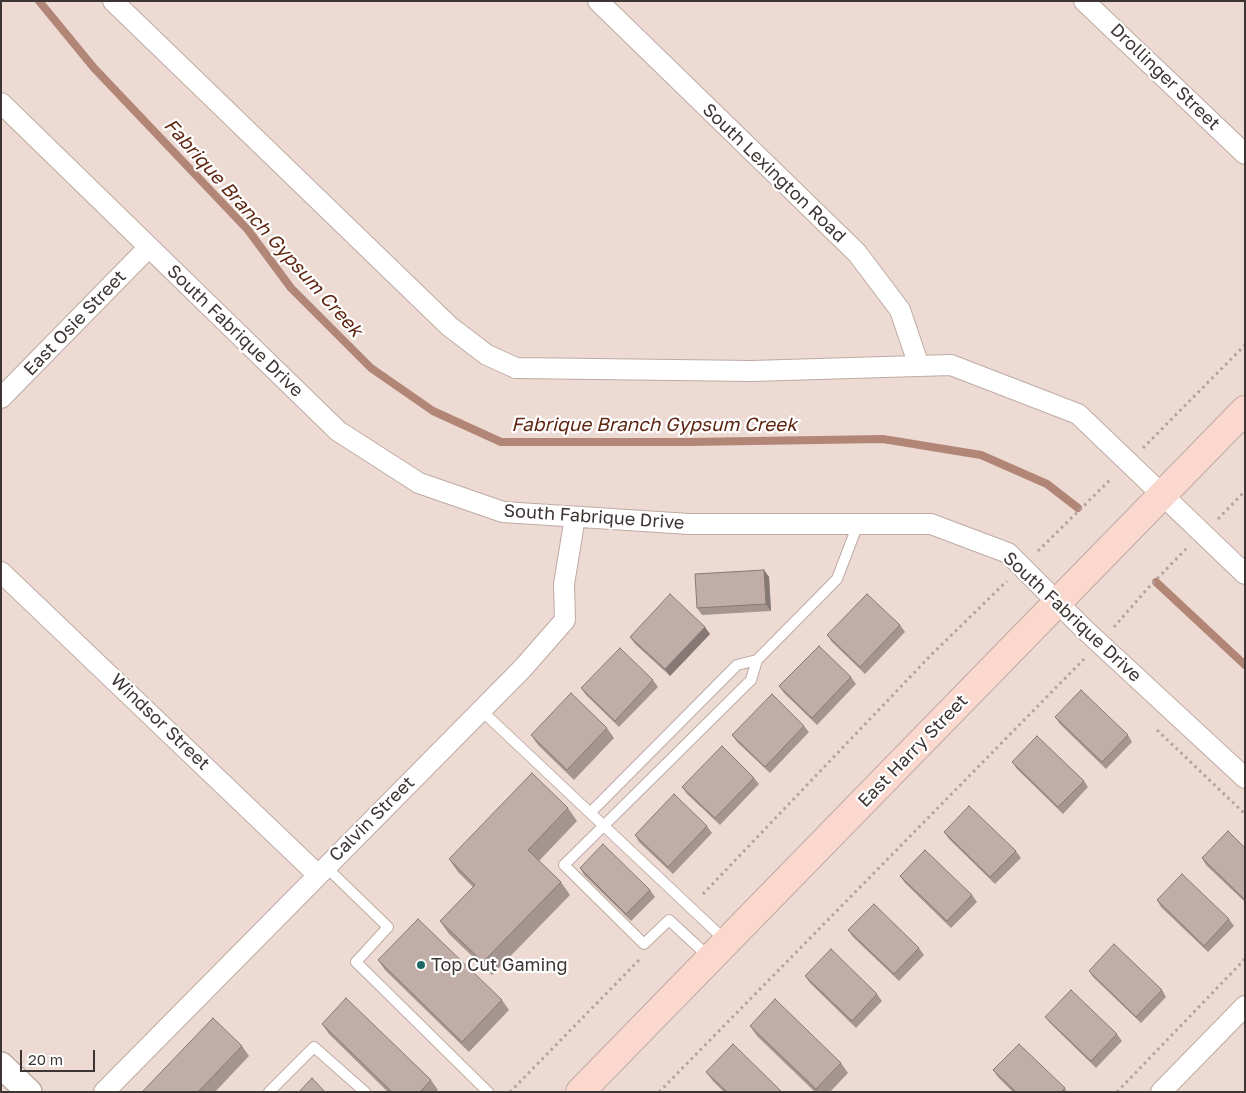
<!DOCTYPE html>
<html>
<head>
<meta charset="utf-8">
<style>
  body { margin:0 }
  #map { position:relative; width:1246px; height:1093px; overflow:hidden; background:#eddad3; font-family:"Golos Text",sans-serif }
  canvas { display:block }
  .frame { position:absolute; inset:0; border:2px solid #3d3533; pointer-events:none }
  .scale { position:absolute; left:20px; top:1050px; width:75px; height:22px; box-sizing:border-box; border:2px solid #3d3533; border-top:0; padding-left:6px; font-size:15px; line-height:18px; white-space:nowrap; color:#3d3533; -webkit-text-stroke:4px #fff; paint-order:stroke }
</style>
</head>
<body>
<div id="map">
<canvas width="1246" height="1093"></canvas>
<div class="frame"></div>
<div class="scale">20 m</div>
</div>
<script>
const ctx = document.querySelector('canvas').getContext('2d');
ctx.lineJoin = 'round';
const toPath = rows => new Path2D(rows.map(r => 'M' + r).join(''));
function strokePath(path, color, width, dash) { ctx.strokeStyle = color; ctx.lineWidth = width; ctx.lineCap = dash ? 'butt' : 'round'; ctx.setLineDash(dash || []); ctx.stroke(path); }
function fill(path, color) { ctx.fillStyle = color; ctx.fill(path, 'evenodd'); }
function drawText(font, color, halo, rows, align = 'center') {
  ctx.font = font + ' "Golos Text",sans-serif'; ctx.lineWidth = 4.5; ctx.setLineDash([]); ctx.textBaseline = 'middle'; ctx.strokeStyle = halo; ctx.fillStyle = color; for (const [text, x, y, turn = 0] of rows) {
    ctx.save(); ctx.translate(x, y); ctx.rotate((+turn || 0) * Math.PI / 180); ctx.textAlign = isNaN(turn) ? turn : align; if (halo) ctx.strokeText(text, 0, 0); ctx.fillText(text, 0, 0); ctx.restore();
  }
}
strokePath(toPath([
  [39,1,94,68,248,230,291,288,371,368,433,411,501,442,688,442,883,439,981,455,1047,484,1078,508],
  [1156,582,1245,665]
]), '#b28677', 8);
const service = toPath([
  [481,710,726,941],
  [590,813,737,665,757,660],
  [325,866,388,927,356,962,488,1092],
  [709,957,669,920,644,944,564,865,751,680,757,660,837,579,858,524],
  [269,1092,314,1047,365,1092]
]);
const minor = toPath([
  [113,1,449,326,487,355,516,368,752,371,951,365,1078,414,1245,574],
  [598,1,857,253,900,310,919,366],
  [1084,1,1245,154],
  [1,103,338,431,419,483,503,512,689,524,931,524,1008,553,1083,628,1245,778],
  [1,398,149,247],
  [1,572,317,874],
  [104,1092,523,668,565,620,564,584,575,517],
  [1161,1092,1245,1006]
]);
const tertiary = toPath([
  [1,1065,29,1092]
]);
const secondary = toPath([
  [580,1092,1245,410]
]);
strokePath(service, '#beaba4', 12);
strokePath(minor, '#beaba4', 22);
strokePath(tertiary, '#beaba4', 28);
strokePath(secondary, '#beaba4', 30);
strokePath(toPath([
  [1143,448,1245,345],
  [1218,519,1245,491],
  [1038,551,1112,478],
  [1114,627,1148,588,1186,549],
  [1157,730,1245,814],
  [703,894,932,654,1007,581],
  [510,1092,639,960],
  [659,1092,1084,659],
  [1117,1092,1245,959]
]), '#b1a29d', 3, [2.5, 4]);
strokePath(service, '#fff', 10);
strokePath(minor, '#fff', 20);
strokePath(tertiary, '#fff', 25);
strokePath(secondary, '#fad8cd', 28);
fill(toPath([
  [764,570,769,577,771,611,702,615,697,608],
  [900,625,905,632,865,674,832,642,827,635],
  [710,634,670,676,635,644,630,637],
  [851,677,856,684,817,725,784,693,779,686],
  [653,680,658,687,619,727,586,695,581,688],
  [1055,717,1128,735,1132,742,1106,769,1060,724],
  [804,726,809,732,770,773,737,742,732,735],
  [607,728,614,738,574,780,538,745,531,735],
  [1012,762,1084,781,1088,787,1063,814,1017,769],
  [754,778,759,784,720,825,687,794,682,787],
  [568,808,577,821,539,861,561,882,570,895,492,975,449,934,440,921,473,887,458,872,449,859],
  [707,826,712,833,673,874,639,842,635,835],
  [944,832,1016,851,1021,858,995,884,949,839],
  [1245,848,1245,902,1206,865,1202,858],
  [580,868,650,890,655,897,631,921,584,875],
  [900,876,972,895,977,902,951,928,905,883],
  [1157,900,1229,919,1234,926,1208,952,1161,907],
  [848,930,919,948,924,955,899,981,853,937],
  [378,960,502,1000,509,1010,469,1052,385,970],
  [1089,971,1162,990,1166,997,1141,1023,1093,977],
  [805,976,877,994,882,1001,856,1028,810,983],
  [1045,1017,1117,1034,1122,1041,1096,1068,1050,1023],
  [322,1024,431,1080,438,1090,436,1092,388,1092,329,1034],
  [750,1026,841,1063,848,1073,830,1092,815,1092,757,1036],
  [242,1046,249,1056,215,1092,142,1092],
  [993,1070,1065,1088,1067,1092,1013,1092,998,1077],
  [706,1072,782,1092,724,1092,713,1081]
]), '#a59590');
fill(toPath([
  [764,570,769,577,771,611,766,604],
  [705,627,710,634,670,676,665,669]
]), '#867975');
const building = toPath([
  [764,570,766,604,697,608,695,574,764,570],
  [670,594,705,627,665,669,630,637,670,594],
  [867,594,900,625,860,667,827,635,867,594],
  [819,646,851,677,812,718,779,686,819,646],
  [620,648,653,680,615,721,581,688,620,648],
  [1081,690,1128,735,1102,762,1055,717,1081,690],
  [571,693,607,728,567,770,531,735,571,693],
  [772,694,804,726,765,767,732,735,772,694],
  [1037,736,1084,781,1058,807,1012,762,1037,736],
  [722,746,754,778,715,818,682,787,722,746],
  [532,773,568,808,528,850,561,882,483,962,440,921,475,885,449,859,532,773],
  [674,794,707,826,668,867,635,835,674,794],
  [969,806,1016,851,990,877,944,832,969,806],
  [1228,831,1245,848,1245,900,1202,858,1228,831],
  [603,844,650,890,626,914,580,868,603,844],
  [925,850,972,895,947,921,900,876,925,850],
  [1182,874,1229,919,1204,946,1157,900,1182,874],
  [874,904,919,948,894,974,848,930,874,904],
  [418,919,502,1000,462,1042,378,960,418,919],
  [1114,944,1162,990,1136,1017,1089,971,1114,944],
  [831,949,877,994,852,1021,805,976,831,949],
  [1071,990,1117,1034,1091,1061,1045,1017,1071,990],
  [346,998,431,1080,420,1092,392,1092,322,1024,346,998],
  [775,999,841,1063,816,1089,750,1026,775,999],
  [213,1018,242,1046,198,1092,142,1092,213,1018],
  [733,1044,782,1092,727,1092,706,1072,733,1044],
  [1019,1044,1065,1088,1061,1092,1016,1092,993,1070,1019,1044],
  [312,1078,325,1092,299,1092,312,1078]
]);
fill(building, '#c0ada7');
strokePath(building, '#867975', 1);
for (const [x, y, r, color] of [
  [421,965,5,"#1d6964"]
]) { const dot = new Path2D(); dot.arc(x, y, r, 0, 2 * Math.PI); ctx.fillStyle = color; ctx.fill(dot); strokePath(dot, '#fff', 2); }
drawText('18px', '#3d3533', '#fff', [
  ["Drollinger Street",1165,77,44],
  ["South Lexington Road",774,173,44],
  ["East Osie Street",75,323,-46],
  ["South Fabrique Drive",235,331,44],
  ["South Fabrique Drive",594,517,4],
  ["South Fabrique Drive",1072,617,43],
  ["Windsor Street",160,722,44],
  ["East Harry Street",913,751,-46],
  ["Calvin Street",372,819,-45]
]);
drawText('18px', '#3d3533', '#fff', [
  ["Top Cut Gaming",431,965]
], 'left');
drawText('italic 19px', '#5f2612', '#fff', [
  ["Fabrique Branch Gypsum Creek",263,228,48],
  ["Fabrique Branch Gypsum Creek",654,425]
]);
</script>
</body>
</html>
